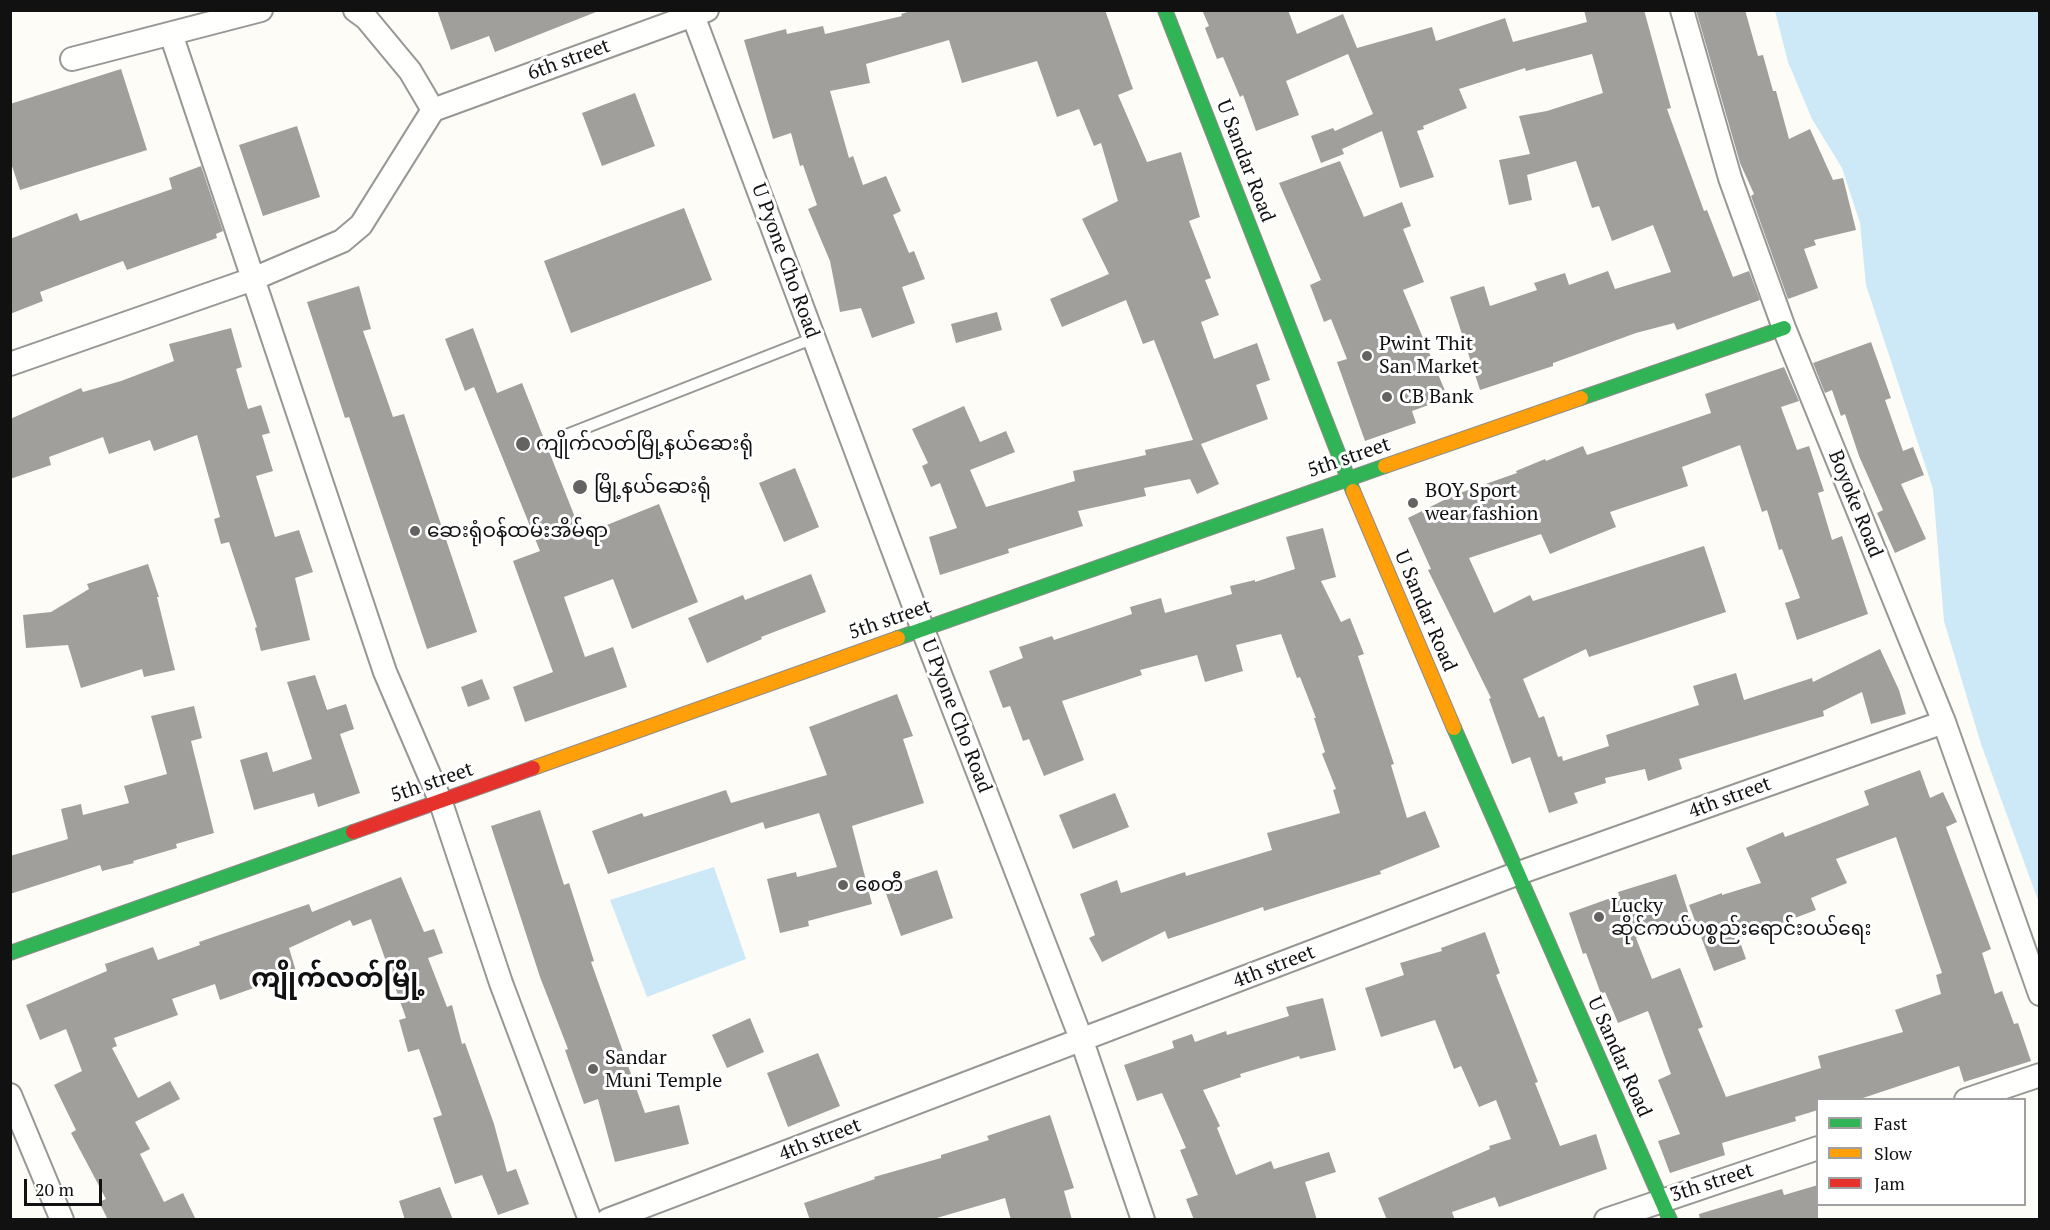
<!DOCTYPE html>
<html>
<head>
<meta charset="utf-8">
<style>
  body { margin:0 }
  #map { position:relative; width:2050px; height:1230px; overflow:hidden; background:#fdfcf7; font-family:"PT Serif",serif }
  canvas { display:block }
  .frame { position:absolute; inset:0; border:12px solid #111; pointer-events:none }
  .legend { position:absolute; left:1816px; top:1098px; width:210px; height:108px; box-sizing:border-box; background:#fff; border:2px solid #a0a0a0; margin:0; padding:8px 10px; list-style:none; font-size:18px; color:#111 }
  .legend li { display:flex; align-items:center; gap:12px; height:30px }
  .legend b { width:30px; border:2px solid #a0a0a0 }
  .scale { position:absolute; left:24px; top:1179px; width:78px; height:27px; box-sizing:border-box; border:3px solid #111; border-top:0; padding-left:8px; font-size:18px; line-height:21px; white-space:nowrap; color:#111; -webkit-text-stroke:4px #fff; paint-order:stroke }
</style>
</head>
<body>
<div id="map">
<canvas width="2050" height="1230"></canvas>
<div class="frame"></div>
<ul class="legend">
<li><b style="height:8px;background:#30b455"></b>Fast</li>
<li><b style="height:8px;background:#ff9f0a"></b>Slow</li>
<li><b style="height:8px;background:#e5322d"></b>Jam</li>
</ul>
<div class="scale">20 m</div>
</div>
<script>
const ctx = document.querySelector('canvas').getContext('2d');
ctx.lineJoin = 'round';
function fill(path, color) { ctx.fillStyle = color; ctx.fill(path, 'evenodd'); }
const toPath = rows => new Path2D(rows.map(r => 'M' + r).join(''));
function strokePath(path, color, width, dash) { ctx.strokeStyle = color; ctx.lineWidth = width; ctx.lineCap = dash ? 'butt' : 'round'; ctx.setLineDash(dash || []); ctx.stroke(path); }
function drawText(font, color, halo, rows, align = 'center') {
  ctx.font = font + ' "PT Serif","Noto Sans Myanmar",serif'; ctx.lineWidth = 6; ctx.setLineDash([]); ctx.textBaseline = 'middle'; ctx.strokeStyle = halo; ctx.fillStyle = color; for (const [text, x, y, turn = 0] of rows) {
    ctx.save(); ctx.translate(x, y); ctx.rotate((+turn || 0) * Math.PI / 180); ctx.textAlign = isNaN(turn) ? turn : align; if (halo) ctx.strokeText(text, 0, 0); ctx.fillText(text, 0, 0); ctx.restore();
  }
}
fill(toPath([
  [1775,11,2039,11,2039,903,1981,744,1944,621,1933,489,1866,285,1860,223,1842,168,1812,119,1788,62],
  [714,867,746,959,647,997,610,900]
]), '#cde8f7');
fill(toPath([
  [437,10,596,10,596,12,495,52,489,36,451,50],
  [914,10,1105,10,1133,89,1118,95,1147,162,1181,152,1200,217,1189,221,1211,278,1205,280,1219,315,1201,322,1214,359,1257,343,1270,380,1256,385,1268,419,1201,444,1219,484,1197,494,1190,479,1144,488,1146,496,1078,511,1083,526,1008,549,1009,553,940,575,929,537,957,528,940,483,931,487,922,466,928,463,912,429,964,406,980,442,1006,431,1015,452,970,470,986,507,1075,481,1073,471,1146,455,1145,450,1193,440,1154,340,1143,344,1126,300,1062,327,1050,299,1109,274,1082,219,1118,201,1101,143,1094,146,1079,109,1057,117,1037,61,962,83,949,40,866,64,870,83,830,91,849,158,853,156,863,185,886,176,901,211,893,215,909,253,914,251,925,279,902,287,915,323,872,338,861,308,840,312,830,261,808,209,817,205,803,165,800,166,791,133,773,139,744,40,786,29,787,34,823,26,825,34,902,16,901,14],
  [1202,10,1288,10,1297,34,1343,14,1357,48,1432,27,1436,41,1505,18,1513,42,1587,22,1584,10,1644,10,1671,108,1667,109,1704,211,1707,210,1733,277,1749,271,1760,300,1677,330,1674,323,1636,333,1553,363,1553,366,1480,390,1450,297,1484,286,1490,306,1537,290,1534,283,1565,273,1569,285,1608,271,1615,289,1671,272,1653,225,1612,241,1599,206,1592,208,1576,161,1527,175,1532,200,1509,205,1499,160,1530,154,1519,116,1547,111,1603,93,1592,54,1526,71,1525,68,1459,89,1467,108,1423,126,1424,129,1417,131,1434,177,1400,188,1382,131,1342,149,1344,154,1321,163,1311,136,1333,128,1335,131,1373,114,1348,54,1286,81,1299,115,1256,131,1243,95,1240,97,1223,57,1217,59,1205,28,1209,26],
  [1696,10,1745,10,1758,56,1763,55,1773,91,1776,91,1789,139,1810,129,1833,180,1843,178,1856,230,1814,240,1816,245,1804,249,1818,288,1788,299,1751,196,1754,194,1740,163],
  [121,69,147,150,20,190,10,160,10,104],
  [635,93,655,146,602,166,582,113],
  [297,126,320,197,263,216,239,145],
  [1340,161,1364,217,1402,202,1411,226,1403,229,1424,282,1403,290,1448,398,1412,411,1416,423,1365,441,1337,362,1347,359,1331,319,1324,322,1310,285,1321,280,1279,183],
  [201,166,223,231,216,234,217,238,127,270,123,261,40,292,43,301,10,314,10,239,77,213,80,221,172,189,169,178],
  [684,208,712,280,571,333,544,261],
  [359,286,371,329,363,331,393,417,404,414,477,632,427,649,349,417,345,418,307,302],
  [997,312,1002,330,956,343,951,324],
  [231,328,242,367,236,369,248,409,261,405,270,433,262,435,273,471,256,476,275,537,299,530,313,572,295,578,310,640,261,651,255,628,257,627,229,542,221,544,214,519,220,517,197,435,154,451,150,440,109,454,103,437,49,457,51,465,10,479,10,419,81,388,83,392,121,381,174,361,169,344],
  [473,328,497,393,522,383,582,535,659,504,698,602,632,629,613,579,564,597,585,657,613,647,627,687,525,722,513,687,553,672,513,561,540,551,474,387,465,391,445,339],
  [1871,342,1891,398,1885,400,1903,451,1913,447,1924,475,1901,484,1926,539,1895,553,1877,513,1883,510,1859,456,1845,414,1841,416,1832,390,1825,393,1813,363],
  [1784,367,1799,401,1781,407,1797,450,1809,446,1824,491,1818,493,1832,540,1842,536,1868,614,1797,640,1785,603,1800,598,1782,549,1779,550,1767,510,1762,512,1740,445,1682,467,1688,486,1610,512,1616,527,1579,542,1550,554,1541,534,1469,558,1494,613,1530,595,1533,601,1704,546,1726,612,1589,657,1586,649,1523,679,1539,718,1544,716,1558,757,1562,756,1563,761,1609,746,1606,735,1699,705,1693,686,1736,673,1744,700,1812,678,1813,682,1880,649,1899,690,1906,714,1871,724,1862,692,1823,711,1824,716,1679,759,1682,769,1648,781,1645,769,1605,778,1606,783,1574,793,1578,803,1549,813,1530,757,1512,764,1489,699,1491,698,1428,570,1431,569,1408,518,1454,495,1517,473,1516,471,1545,459,1546,461,1583,446,1587,455,1711,413,1705,394],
  [795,468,819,527,784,542,759,483],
  [1323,528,1336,577,1321,581,1341,622,1350,618,1364,654,1358,656,1394,764,1391,765,1407,818,1425,811,1440,847,1380,871,1381,874,1264,911,1263,907,1168,939,1165,931,1102,962,1089,938,1095,935,1080,894,1117,880,1121,893,1185,872,1186,876,1272,850,1267,833,1340,813,1333,790,1336,789,1322,754,1325,752,1314,718,1316,718,1300,677,1297,678,1281,634,1236,645,1243,671,1205,682,1197,655,1140,670,1142,675,1062,701,1084,760,1044,776,1029,739,1023,741,1010,706,1003,708,989,671,1023,658,1019,647,1052,636,1054,640,1132,614,1130,607,1161,598,1165,613,1232,594,1230,586,1255,580,1255,582,1295,569,1286,537],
  [148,564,159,597,157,597,175,670,144,677,142,669,81,688,68,645,26,648,23,615,51,612,89,589,87,584],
  [811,574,826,612,761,637,762,639,707,663,688,618,743,595,745,600],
  [315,675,327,710,346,704,354,729,340,734,360,793,318,807,314,793,254,810,240,760,267,752,273,772,312,759,287,682],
  [482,679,490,699,468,707,461,687],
  [897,694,913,736,903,739,924,803,852,826,872,904,808,921,809,926,780,933,767,879,796,872,797,877,837,867,819,813,765,829,763,822,608,874,592,831,642,813,644,817,726,790,731,803,827,775,809,727],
  [194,706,202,738,191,741,214,833,176,844,177,848,133,861,134,863,102,871,100,865,10,894,10,856,68,839,61,809,81,804,83,815,129,803,124,786,167,774,151,716],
  [1920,770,1930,798,1943,792,1957,822,1946,827,1991,949,1982,953,1995,994,2002,991,2014,1024,2018,1023,2031,1061,1964,1082,1959,1066,1857,1100,1818,1100,1818,1110,1795,1117,1796,1121,1722,1143,1725,1155,1670,1173,1658,1141,1680,1134,1658,1080,1671,1074,1648,1011,1618,1023,1605,992,1601,994,1586,953,1583,954,1569,913,1619,895,1618,892,1676,874,1691,921,1636,938,1652,979,1680,968,1703,1027,1698,1029,1726,1097,1821,1068,1818,1056,1903,1032,1895,1010,1941,994,1936,975,1942,973,1896,837,1836,859,1847,883,1811,898,1816,910,1739,939,1746,959,1714,971,1689,905,1722,893,1722,895,1761,883,1746,848,1783,832,1785,837,1869,805,1864,791],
  [1115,793,1129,827,1073,849,1059,815],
  [540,810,564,885,569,883,594,961,591,962,645,1113,679,1105,689,1144,615,1162,598,1099,584,1104,565,1050,568,1049,540,977,491,826],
  [937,870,953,918,901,936,884,888],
  [401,877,424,932,434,929,443,953,428,958,447,1007,452,1005,462,1044,465,1043,494,1124,507,1172,516,1169,529,1204,498,1215,482,1175,455,1184,433,1118,442,1115,419,1049,408,1052,399,1020,406,1018,371,919,353,926,350,920,289,948,298,978,266,988,265,984,220,1000,215,984,172,999,178,1015,114,1038,117,1046,112,1048,138,1098,170,1081,180,1099,135,1122,150,1149,140,1154,164,1202,183,1193,196,1220,108,1220,99,1202,106,1199,71,1133,76,1130,54,1085,82,1071,66,1029,40,1040,26,1005,107,971,105,964,153,947,158,960,200,945,199,942,309,904,312,912],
  [1485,932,1500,973,1496,975,1538,1082,1535,1083,1560,1146,1596,1134,1607,1169,1499,1207,1495,1197,1452,1212,1455,1220,1387,1220,1378,1198,1490,1149,1489,1146,1511,1139,1496,1100,1479,1107,1461,1066,1454,1069,1435,1020,1381,1037,1365,988,1404,975,1400,963,1442,951,1441,948],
  [1323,998,1336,1050,1300,1059,1299,1056,1240,1074,1241,1077,1203,1090,1220,1126,1217,1128,1236,1175,1271,1161,1274,1169,1329,1152,1336,1172,1305,1182,1317,1220,1194,1220,1186,1199,1198,1195,1180,1150,1186,1148,1162,1093,1137,1101,1124,1065,1174,1048,1172,1041,1192,1034,1195,1042,1226,1031,1227,1035,1289,1016,1286,1007],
  [750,1018,764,1052,727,1068,712,1035],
  [818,1053,840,1106,788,1127,767,1073],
  [1050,1115,1074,1188,1064,1191,1072,1220,1011,1220,1005,1198,930,1220,810,1220,804,1203,875,1179,874,1177,941,1158,941,1155,989,1140,987,1136],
  [1818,1185,1818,1220,1700,1220,1699,1214,1782,1189,1784,1195],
  [440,1187,453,1220,405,1220,399,1201]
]), '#a19f9c');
const lane = toPath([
  [564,436,814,338]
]);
const street = toPath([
  [355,10,366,18,410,71,433,110],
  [691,10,923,630,1082,1041,1143,1220],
  [1682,10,1730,178,1784,328,1944,722,2040,994],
  [171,34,385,672,440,800,501,983,590,1220],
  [72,59,261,10],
  [433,110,707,10],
  [10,364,253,279,342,241,361,225,433,110],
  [10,1095,62,1220],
  [1966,1100,2040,1075],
  [608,1220,1516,874,1944,722],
  [1606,1220,1818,1148]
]);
const fast = toPath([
  [1165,10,1353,491],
  [1581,398,1784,328],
  [898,638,1385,466],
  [1454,728,1670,1220],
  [10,953,353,832]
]);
const slow = toPath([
  [1385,466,1581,398],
  [1353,491,1454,728],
  [533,768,898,638]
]);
const jam = toPath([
  [353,832,533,768]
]);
strokePath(lane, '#979795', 14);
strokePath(street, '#979795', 26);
strokePath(fast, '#8e8d8b', 16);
strokePath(slow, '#8e8d8b', 16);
strokePath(jam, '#8e8d8b', 16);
strokePath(lane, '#fffffe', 10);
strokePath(street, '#fffffe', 22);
strokePath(fast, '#30b455', 14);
strokePath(slow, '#ff9f0a', 14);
strokePath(jam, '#e5322d', 14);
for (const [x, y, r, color] of [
  [1367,356,6,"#646362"],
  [1387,397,6,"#646362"],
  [523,444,8,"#646362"],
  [580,487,8,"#646362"],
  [1413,503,6,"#646362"],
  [415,531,6,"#646362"],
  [843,885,6,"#646362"],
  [1599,917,6,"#646362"],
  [593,1069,6,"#646362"]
]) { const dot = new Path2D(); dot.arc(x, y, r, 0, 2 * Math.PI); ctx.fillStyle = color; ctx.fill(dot); strokePath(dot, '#fff', 2); }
drawText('20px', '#111', '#fff', [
  ["6th street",569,60,-20],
  ["U Sandar Road",1245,161,69],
  ["U Pyone Cho Road",785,261,70],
  ["5th street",1349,458,-19],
  ["Boyoke Road",1855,504,68],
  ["U Sandar Road",1425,611,67],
  ["5th street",890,620,-19],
  ["U Pyone Cho Road",956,716,69],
  ["5th street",432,783,-19],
  ["4th street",1730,798,-20],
  ["4th street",1274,967,-21],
  ["U Sandar Road",1619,1057,66],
  ["4th street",820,1140,-21],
  ["3th street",1712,1183,-18]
]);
drawText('20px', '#111', '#fff', [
  ["Pwint Thit",1379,344],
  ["San Market",1379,367],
  ["CB Bank",1399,397],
  ["ကျိုက်လတ်မြို့နယ်ဆေးရုံ",536,444],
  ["မြို့နယ်ဆေးရုံ",594,487],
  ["BOY Sport",1425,491],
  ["wear fashion",1425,514],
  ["ဆေးရုံဝန်ထမ်းအိမ်ရာ",427,531],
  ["စေတီ",855,885],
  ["Lucky",1611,906],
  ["ဆိုင်ကယ်ပစ္စည်းရောင်း၀ယ်ရေး",1611,929],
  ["Sandar",605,1058],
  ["Muni Temple",605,1081]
], 'left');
drawText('bold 26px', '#111', '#fff', [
  ["ကျိုက်လတ်မြို့",338,980]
]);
</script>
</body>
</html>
